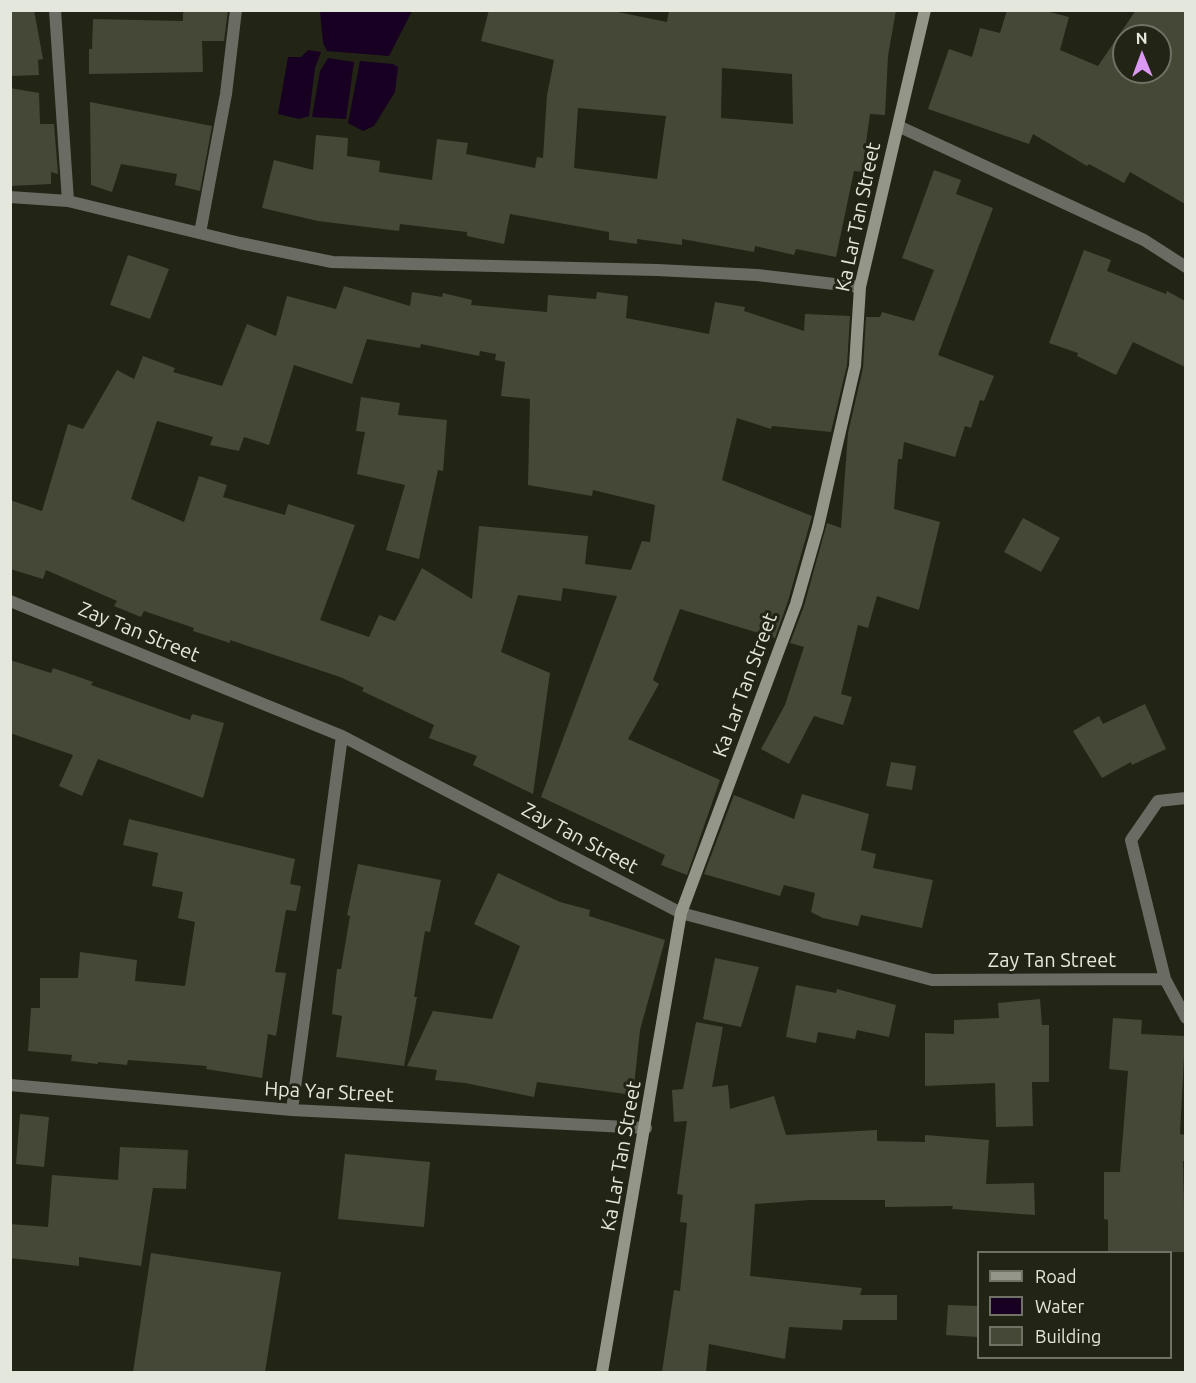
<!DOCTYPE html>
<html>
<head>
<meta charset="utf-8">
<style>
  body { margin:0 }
  #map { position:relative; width:1196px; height:1383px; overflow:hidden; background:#222415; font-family:Ubuntu,sans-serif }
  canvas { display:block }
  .frame { position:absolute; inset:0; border:12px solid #e4e7dc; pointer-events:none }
  .legend { position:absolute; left:977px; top:1251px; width:195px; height:108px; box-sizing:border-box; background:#222415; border:2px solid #707265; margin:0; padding:8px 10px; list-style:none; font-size:18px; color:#e4e7dc }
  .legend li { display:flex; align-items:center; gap:12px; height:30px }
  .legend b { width:30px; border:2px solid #707265 }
  .north { position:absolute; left:1112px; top:24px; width:60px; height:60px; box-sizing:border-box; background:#222415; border:2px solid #707265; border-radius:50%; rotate:359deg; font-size:16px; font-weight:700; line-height:24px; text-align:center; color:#e4e7dc }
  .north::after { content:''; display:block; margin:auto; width:21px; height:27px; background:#dc99f4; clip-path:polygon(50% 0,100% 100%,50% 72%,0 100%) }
</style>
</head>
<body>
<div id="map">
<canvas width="1196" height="1383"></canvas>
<div class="frame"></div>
<ul class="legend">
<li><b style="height:8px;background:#939689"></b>Road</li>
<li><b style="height:16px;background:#180022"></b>Water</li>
<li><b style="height:16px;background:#454837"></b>Building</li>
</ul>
<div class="north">N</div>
</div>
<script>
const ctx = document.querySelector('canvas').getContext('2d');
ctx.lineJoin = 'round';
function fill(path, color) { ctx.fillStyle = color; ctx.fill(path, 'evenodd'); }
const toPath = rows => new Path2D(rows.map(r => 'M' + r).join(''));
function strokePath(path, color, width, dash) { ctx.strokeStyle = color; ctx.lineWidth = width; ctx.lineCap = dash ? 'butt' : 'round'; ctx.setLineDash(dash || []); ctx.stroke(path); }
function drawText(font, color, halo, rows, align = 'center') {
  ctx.font = font + ' Ubuntu,sans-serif'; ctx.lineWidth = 6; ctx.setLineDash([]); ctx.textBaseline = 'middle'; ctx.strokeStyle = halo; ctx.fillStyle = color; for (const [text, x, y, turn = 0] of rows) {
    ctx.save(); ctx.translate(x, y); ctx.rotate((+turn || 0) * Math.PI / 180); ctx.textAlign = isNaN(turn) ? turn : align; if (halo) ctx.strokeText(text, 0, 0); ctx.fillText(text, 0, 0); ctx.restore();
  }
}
fill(toPath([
  [320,11,320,10,412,11,389,56,327,51,323,43],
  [308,50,321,52,315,68,309,116,299,119,278,114,288,57,301,57],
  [328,58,354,62,346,119,312,117,320,71],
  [360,61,393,64,398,67,395,92,374,126,363,131,348,123]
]), '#180022');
fill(toPath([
  [10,10,34,10,43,59,38,60,39,75,10,76],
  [186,10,228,10,224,41,202,41,203,72,89,74,89,49,92,49,93,19,183,21,183,13],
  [489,10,608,10,667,22,669,10,896,10,888,56,885,115,870,114,862,172,854,171,836,257,796,249,794,255,755,246,754,252,682,239,682,245,637,239,637,244,609,240,609,232,510,214,504,244,467,236,467,232,400,224,399,231,318,221,262,208,274,160,313,170,316,135,348,138,347,156,380,161,379,172,432,180,437,139,468,143,466,154,535,168,537,157,543,158,547,95,554,60,481,41],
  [722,68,792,74,793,124,721,118],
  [578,108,666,116,657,179,574,168],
  [1007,10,1042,10,1069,17,1060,50,1098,66,1136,10,1185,10,1185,204,1130,172,1124,183,1089,164,1087,166,1033,134,1029,144,928,109,949,49,972,57,980,28,1000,33],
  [1124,36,1160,36,1160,72,1124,72],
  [10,88,39,93,40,124,54,124,58,174,51,172,51,184,10,186],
  [90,102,212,126,200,191,175,185,177,174,121,164,112,192,91,185],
  [934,170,961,180,956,194,993,208,938,355,994,376,984,401,980,400,971,428,965,426,955,457,904,442,902,459,898,459,894,509,940,522,919,610,877,596,868,628,858,625,841,694,852,697,843,725,814,716,789,764,761,749,785,705,804,647,790,643,804,606,827,523,841,528,848,433,863,368,866,317,880,317,882,312,914,321,934,270,902,258],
  [1084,250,1111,260,1107,271,1166,294,1167,291,1185,301,1185,367,1133,342,1116,375,1077,356,1078,353,1049,343],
  [128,255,169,269,150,319,110,305],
  [344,286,410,306,412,292,442,297,443,293,472,300,471,305,547,312,548,295,596,299,597,292,628,296,626,318,709,334,715,302,745,307,744,311,804,331,805,314,850,316,847,365,831,432,772,426,771,429,737,418,722,480,812,516,788,601,775,638,680,609,653,680,659,684,628,739,720,780,687,875,661,865,665,855,541,797,617,596,563,588,561,601,518,595,501,652,550,673,533,794,473,765,477,756,429,738,434,725,362,691,364,688,340,677,230,640,230,643,193,631,194,628,144,611,141,617,114,606,117,601,46,570,43,579,10,569,10,500,42,511,68,424,83,429,117,370,134,379,143,356,175,368,173,372,222,386,247,324,276,336,287,296,336,309],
  [367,339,420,348,421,344,479,356,480,351,496,354,495,360,505,362,501,396,530,399,528,485,592,496,593,490,655,505,650,542,642,541,631,570,585,564,588,536,479,526,472,599,422,568,395,621,379,615,369,637,320,620,355,525,288,504,285,515,223,497,227,485,199,476,184,522,131,499,157,421,213,437,210,445,239,451,244,437,269,445,294,365,352,384],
  [361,397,400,403,398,415,447,420,443,471,438,470,419,559,386,550,405,485,357,474,365,432,356,431],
  [1023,518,1060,538,1041,572,1004,552],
  [10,660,51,673,53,668,93,682,91,685,190,720,192,714,224,723,203,798,98,759,82,796,59,786,73,755,10,733],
  [1145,704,1166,749,1132,765,1131,762,1102,778,1073,731,1099,716,1103,724],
  [891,762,916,766,912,790,886,786],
  [802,794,869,814,861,850,876,854,873,868,933,880,922,928,861,915,858,926,823,918,811,912,815,893,784,885,780,896,704,874,734,795,794,819],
  [129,819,295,859,290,884,301,886,296,911,286,910,275,972,286,973,276,1036,268,1034,262,1078,206,1069,207,1066,155,1062,128,1060,127,1065,98,1062,98,1064,71,1061,72,1055,28,1051,31,1008,40,1008,40,978,78,978,80,952,137,960,135,981,185,986,195,922,178,918,183,892,152,886,158,853,123,845],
  [358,864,441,880,430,932,425,931,414,997,417,997,404,1066,336,1057,342,1016,332,1014,337,969,341,969,350,916,347,915],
  [498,873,560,902,590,910,589,916,665,940,640,1030,633,1095,537,1082,534,1097,465,1083,435,1080,437,1070,407,1066,433,1011,492,1019,520,946,474,924],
  [715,958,759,967,741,1027,703,1019],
  [796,985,836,993,837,989,896,1005,889,1037,857,1030,855,1039,818,1032,816,1043,786,1037],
  [1040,999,1042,1025,1049,1025,1049,1082,1032,1082,1033,1126,996,1127,995,1083,925,1086,925,1033,954,1034,954,1020,999,1018,998,1003],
  [1113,1018,1142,1020,1141,1034,1185,1036,1180,1134,1185,1135,1185,1161,1183,1161,1185,1252,1108,1252,1108,1220,1104,1219,1104,1172,1120,1172,1128,1071,1109,1069],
  [696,1022,723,1027,712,1087,728,1085,730,1109,774,1096,786,1135,877,1130,877,1141,925,1142,925,1135,989,1140,986,1184,1034,1183,1035,1215,952,1209,953,1206,885,1207,885,1200,810,1200,755,1204,750,1276,862,1288,860,1295,897,1295,897,1320,843,1320,842,1330,789,1327,785,1359,709,1344,706,1372,662,1372,674,1290,680,1291,687,1223,680,1222,683,1195,677,1194,687,1121,674,1122,672,1090,683,1089],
  [20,1114,49,1117,44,1167,16,1164],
  [120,1147,188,1150,186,1189,153,1188,141,1266,79,1257,79,1266,10,1258,10,1224,48,1227,52,1175,118,1180],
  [345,1154,430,1162,424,1227,338,1219],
  [151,1253,281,1272,265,1372,133,1372],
  [948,1305,978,1306,978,1337,946,1335]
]), '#454837');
strokePath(toPath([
  [55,10,68,201,240,243,332,262,657,270,757,275,860,287],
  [898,126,1144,240,1186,267],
  [10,197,68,201],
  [200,233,226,94,236,10],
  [10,601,342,736,681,913,932,980,1165,979],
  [1186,798,1158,801,1131,840,1165,979,1186,1018],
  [10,1085,292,1110,646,1128],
  [292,1110,342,736]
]), '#6a6c64', 12);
strokePath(toPath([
  [602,1372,681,913,796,604,818,527,855,366,860,287,925,10]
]), '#939689', 12);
drawText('20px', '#e4e7dc', '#222415', [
  ["Ka Lar Tan Street",858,217,-78],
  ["Zay Tan Street",139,632,22],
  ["Ka Lar Tan Street",745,685,-70],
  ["Zay Tan Street",580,838,28],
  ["Zay Tan Street",1052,960],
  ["Hpa Yar Street",329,1092,3],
  ["Ka Lar Tan Street",621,1156,-80]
]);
</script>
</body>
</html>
